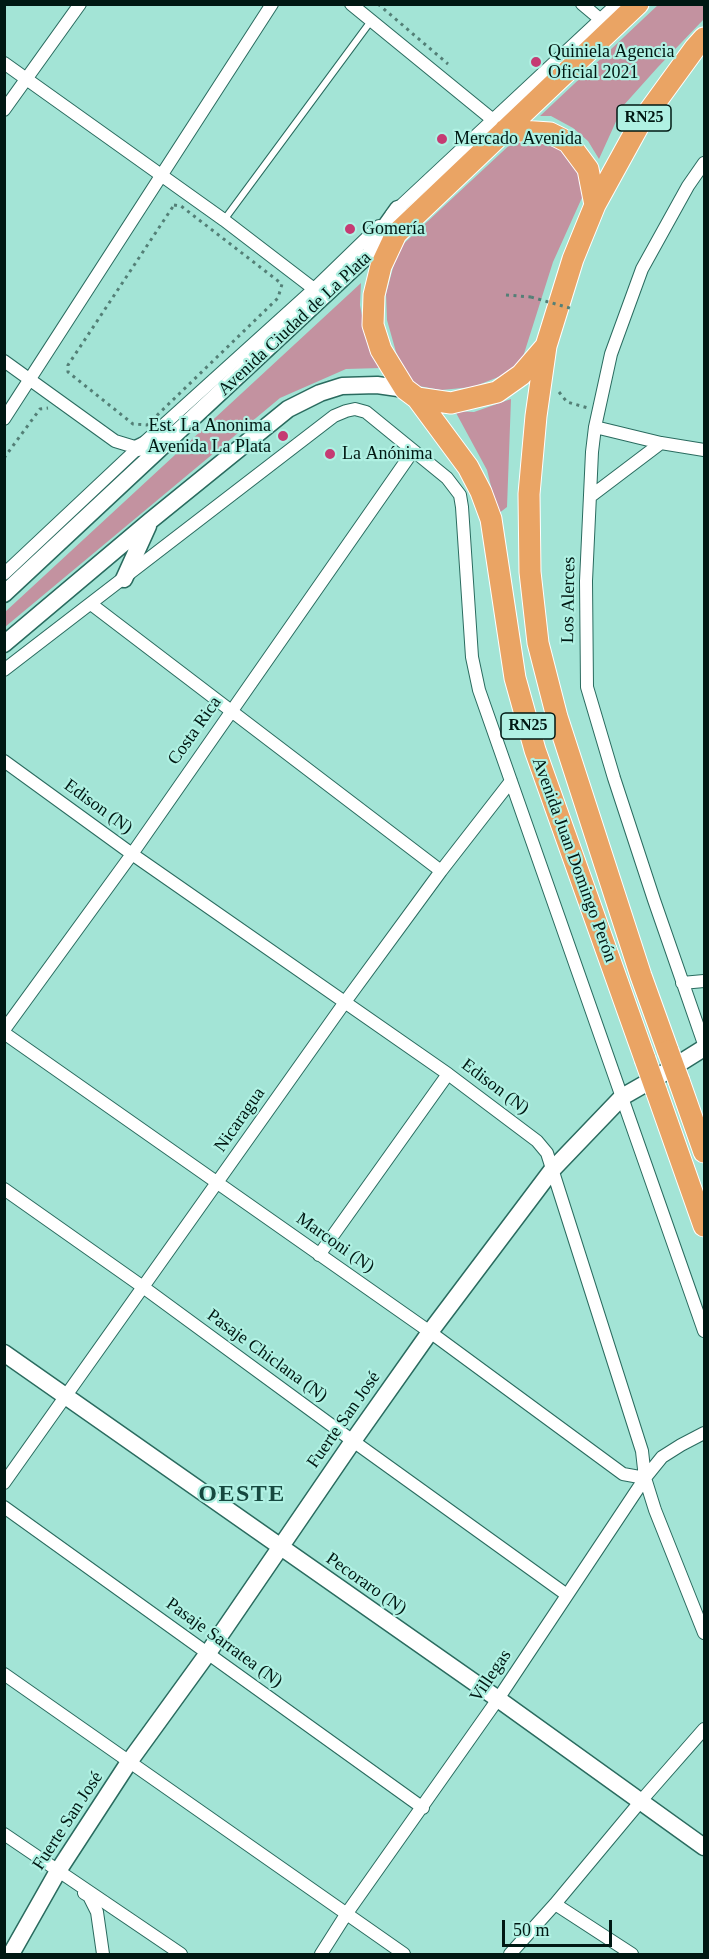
<!DOCTYPE html>
<html>
<head>
<meta charset="utf-8">
<style>
  body { margin:0 }
  #map { position:relative; width:709px; height:1959px; overflow:hidden; background:#a3e4d6; font-family:Georgia,serif }
  canvas { display:block }
  .frame { position:absolute; inset:0; border:6px solid #001813; pointer-events:none }
  .scale { position:absolute; left:502px; top:1920px; width:110px; height:27px; box-sizing:border-box; border:3px solid #001813; border-top:0; padding-left:8px; font-size:18px; line-height:21px; white-space:nowrap; color:#001813; -webkit-text-stroke:4px #b0f1e3; paint-order:stroke }
</style>
</head>
<body>
<div id="map">
<canvas width="709" height="1959"></canvas>
<div class="frame"></div>
<div class="scale">50 m</div>
</div>
<script>
const ctx = document.querySelector('canvas').getContext('2d');
ctx.lineJoin = 'round';
function fill(path, color) { ctx.fillStyle = color; ctx.fill(path, 'evenodd'); }
const toPath = rows => new Path2D(rows.map(r => 'M' + r).join(''));
function strokePath(path, color, width, dash) { ctx.strokeStyle = color; ctx.lineWidth = width; ctx.lineCap = dash ? 'butt' : 'round'; ctx.setLineDash(dash || []); ctx.stroke(path); }
function drawText(font, color, halo, rows, align = 'center') {
  ctx.font = font + ' Georgia,serif'; ctx.lineWidth = 4.5; ctx.setLineDash([]); ctx.textBaseline = 'middle'; ctx.strokeStyle = halo; ctx.fillStyle = color; for (const [text, x, y, turn = 0] of rows) {
    ctx.save(); ctx.translate(x, y); ctx.rotate((+turn || 0) * Math.PI / 180); ctx.textAlign = isNaN(turn) ? turn : align; if (halo) ctx.strokeText(text, 0, 0); ctx.fillText(text, 0, 0); ctx.restore();
  }
}
fill(toPath([
  [659,4,704,5,704,19,658,67,623,106,599,159,588,141,573,128,551,116,540,116],
  [516,139,560,144,576,166,585,191,553,262,522,360,506,374,473,387,441,390,419,386,410,380,396,352,387,320,386,294,398,249],
  [361,283,360,305,366,337,381,368,346,369,280,398,5,627,5,612],
  [511,399,507,507,498,514,487,470,455,411,474,412]
]), '#c392a0');
const service = toPath([
  [224,220,371,21]
]);
const minor = toPath([
  [351,4,493,120],
  [582,4,601,20],
  [4,63,224,220,314,289],
  [4,110,80,4],
  [704,163,688,186,642,269,611,354,595,427,592,452,586,581,587,687,614,778,654,900,704,1044],
  [392,214,617,4],
  [4,361,115,441,138,448],
  [4,419,272,4],
  [595,427,661,443,704,450],
  [591,496,661,443],
  [4,574,138,448,314,289,379,226],
  [91,604,441,871],
  [4,670,334,416,346,411,355,409,366,412,447,478,460,495,462,507,472,657,479,690,704,1331],
  [4,761,132,854,448,1074,537,1141,547,1153,642,1451,645,1478,655,1510,704,1633],
  [682,983,704,981],
  [4,1030,132,854,413,451],
  [4,1033,430,1332,623,1474,645,1478],
  [4,1189,143,1287,353,1441,567,1595],
  [319,1255,448,1074],
  [4,1483,345,1002,441,871,511,781],
  [4,1507,423,1808],
  [4,1674,404,1954],
  [4,1834,181,1954],
  [84,1893,89,1896,97,1912,103,1954],
  [555,1904,632,1954],
  [321,1954,347,1913,498,1699,645,1478,662,1457,681,1445,704,1433],
  [510,1954,555,1904,640,1802,704,1729]
]);
const tertiary = toPath([
  [371,247,398,209],
  [138,448,169,433],
  [124,579,148,526],
  [4,594,361,261,395,235],
  [4,644,150,521,288,409,320,393,342,386,377,385,405,389],
  [4,1353,498,1699,704,1847],
  [11,1954,58,1871,129,1762,208,1653,353,1441,430,1332,552,1170,622,1097,664,1073,704,1048]
]);
const trunk = toPath([
  [638,4,396,234,381,266,374,295,373,325,381,350,405,389,417,398,468,467,481,492,491,519,515,678,535,750,645,1059],
  [505,130,550,133,568,142,588,169,595,205],
  [417,398,451,403,497,392,521,375,546,346],
  [668,1051,641,976,557,717,538,643,530,572,529,494,536,416,546,346,573,259,595,205,639,125,695,48,704,38],
  [679,1081,704,1152],
  [656,1090,704,1226]
]);
strokePath(service, '#2a6b5f', 8);
strokePath(minor, '#2a6b5f', 14);
strokePath(tertiary, '#2a6b5f', 19);
strokePath(trunk, '#fff', 23);
strokePath(toPath([
  [378,4,448,64],
  [174,205,181,206,282,284,278,298,147,425,133,424,68,372,68,365,174,205],
  [506,295,531,297],
  [559,392,567,402,588,408],
  [4,458,40,409,48,408]
]), '#537f76', 3, [3, 4.5]);
strokePath(service, '#fff', 6);
strokePath(minor, '#fff', 12);
strokePath(tertiary, '#fff', 16);
strokePath(trunk, '#eaa464', 21);
const trunkBridge = toPath([
  [668,1051,679,1081],
  [645,1059,656,1090]
]);
strokePath(trunkBridge, '#fff', 23, []);
strokePath(toPath([
  [531,297,573,309]
]), '#537f76', 3, [3, 4.5]);
strokePath(trunkBridge, '#eaa464', 21);
for (const [x, y, r, color] of [
  [536,62,6,"#c53b73"],
  [442,139,6,"#c53b73"],
  [350,229,6,"#c53b73"],
  [283,436,6,"#c53b73"],
  [330,454,6,"#c53b73"]
]) { const dot = new Path2D(); dot.arc(x, y, r, 0, 2 * Math.PI); ctx.fillStyle = color; ctx.fill(dot); strokePath(dot, '#b0f1e3', 2); }
for (const [x, y, w] of [
  [644,118,54],
  [528,726,54]
]) { const box = new Path2D(); box.roundRect(x - w / 2, y - 13, w, 26, 4.5); ctx.fillStyle = '#b0f1e3'; ctx.fill(box); strokePath(box, '#001813', 1.5); }
drawText('bold 16px', '#001813', null, [
  ["RN25",644,118],
  ["RN25",528,726]
]);
drawText('18px', '#001813', '#b0f1e3', [
  ["Quiniela Agencia",548,52],
  ["Oficial 2021",548,73],
  ["Mercado Avenida",454,139],
  ["Gomería",362,229],
  ["Est. La Anonima",271,426,"right"],
  ["Avenida La Plata",271,447,"right"],
  ["La Anónima",342,454]
], 'left');
drawText('18px', '#001813', '#b0f1e3', [
  ["Avenida Ciudad de La Plata",295,324,-43],
  ["Los Alerces",569,600,-89],
  ["Costa Rica",195,731,-55],
  ["Edison (N)",98,807,36],
  ["Avenida Juan Domingo Perón",574,860,70],
  ["Edison (N)",495,1087,37],
  ["Nicaragua",240,1120,-55],
  ["Marconi (N)",335,1243,35],
  ["Pasaje Chiclana (N)",267,1356,36],
  ["Fuerte San José",344,1420,-55],
  ["Pecoraro (N)",366,1584,35],
  ["Pasaje Sarratea (N)",224,1643,36],
  ["Villegas",491,1676,-56],
  ["Fuerte San José",68,1821,-57]
]);
ctx.letterSpacing = '1.5px';
drawText('bold 24px', '#16483f', '#b0f1e3', [
  ["OESTE",242,1495]
]);
ctx.letterSpacing = '0px';
</script>
</body>
</html>
